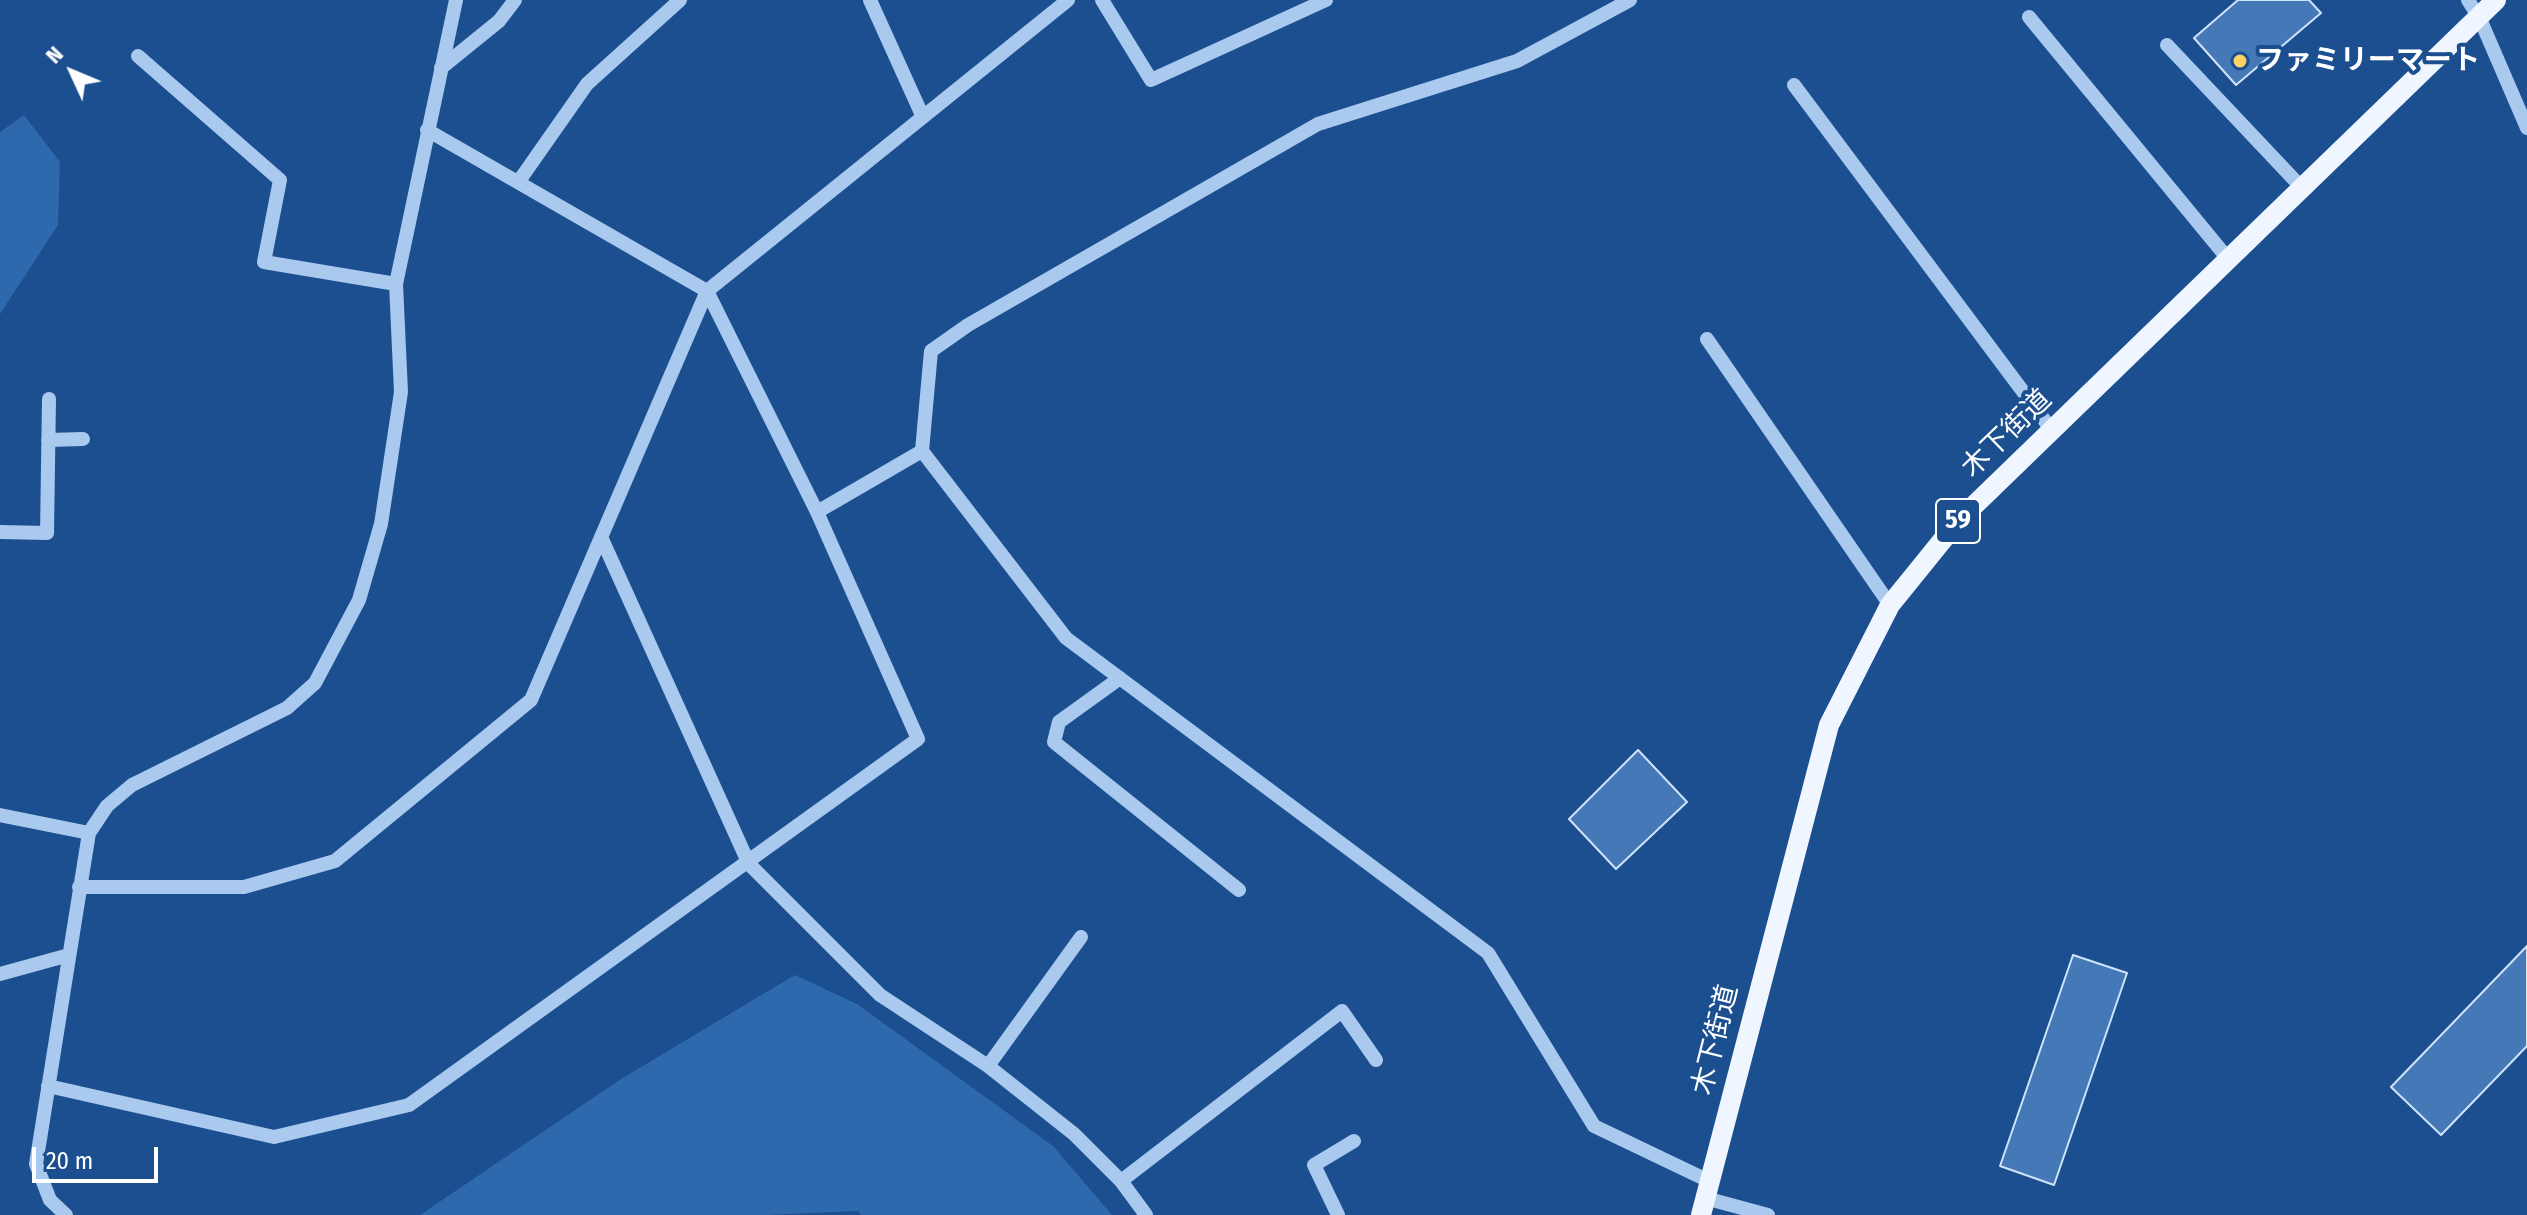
<!DOCTYPE html>
<html>
<head>
<meta charset="utf-8">
<style>
  body { margin:0 }
  #map { position:relative; width:2527px; height:1215px; overflow:hidden; background:#1b4f8f; font-family:"Fira Sans Condensed",sans-serif }
  canvas { display:block }
  .north { position:absolute; left:32px; top:32px; width:80px; height:80px; -webkit-text-stroke:6px #1b4f8f; paint-order:stroke; rotate:314deg; font-size:22px; font-weight:700; line-height:32px; text-align:center; color:#fff }
  .north::after { content:''; display:block; margin:auto; width:28px; height:36px; background:#fff; clip-path:polygon(50% 0,100% 100%,50% 72%,0 100%) }
  .scale { position:absolute; left:32px; top:1147px; width:126px; height:36px; box-sizing:border-box; border:4px solid #fff; border-top:0; padding-left:10px; font-size:24px; line-height:28px; white-space:nowrap; color:#fff; -webkit-text-stroke:6px #1b4f8f; paint-order:stroke }
</style>
</head>
<body>
<div id="map">
<canvas width="2527" height="1215"></canvas>
<div class="north">N</div>
<div class="scale">20 m</div>
</div>
<script>
const ctx = document.querySelector('canvas').getContext('2d');
ctx.lineJoin = 'round';
function fill(path, color) { ctx.fillStyle = color; ctx.fill(path, 'evenodd'); }
const toPath = rows => new Path2D(rows.map(r => 'M' + r).join(''));
function strokePath(path, color, width, dash) { ctx.strokeStyle = color; ctx.lineWidth = width; ctx.lineCap = dash ? 'butt' : 'round'; ctx.setLineDash(dash || []); ctx.stroke(path); }
function drawText(font, color, halo, rows, align = 'center') {
  ctx.font = font + ' "Fira Sans Condensed","Noto Sans JP",sans-serif'; ctx.lineWidth = 8; ctx.setLineDash([]); ctx.textBaseline = 'middle'; ctx.strokeStyle = halo; ctx.fillStyle = color; for (const [text, x, y, turn = 0] of rows) {
    ctx.save(); ctx.translate(x, y); ctx.rotate((+turn || 0) * Math.PI / 180); ctx.textAlign = isNaN(turn) ? turn : align; if (halo) ctx.strokeText(text, 0, 0); ctx.fillText(text, 0, 0); ctx.restore();
  }
}
fill(toPath([
  [24,115,60,162,58,225,0,314,0,132],
  [795,975,857,1004,1053,1146,1112,1215,861,1215,858,1211,767,1215,420,1215,621,1079]
]), '#2e69ad');
const building = toPath([
  [2238,0,2309,0,2321,13,2236,85,2194,38,2238,0],
  [1638,750,1687,802,1616,869,1569,819,1638,750],
  [2527,946,2527,1046,2441,1135,2391,1087,2527,946],
  [2073,955,2127,973,2054,1185,2000,1166,2073,955]
]);
fill(building, '#4478b7');
strokePath(building, '#cfe3fa', 2);
strokePath(toPath([
  [870,0,922,115],
  [1102,0,1151,80,1326,0],
  [1630,0,1517,61,1318,124,968,325,931,351,922,451,1066,638,1488,953,1594,1126,1709,1181],
  [2468,0,2480,19,2527,128],
  [2029,17,2229,260],
  [2167,45,2303,189],
  [138,56,280,180,264,262,396,284],
  [441,68,499,21,515,0],
  [1794,85,2051,429],
  [519,181,587,84,680,0],
  [1707,339,1890,605],
  [48,440,83,439],
  [817,512,922,451],
  [0,532,47,533,49,399],
  [601,537,749,864,880,995,988,1066,1074,1134,1121,1181,1146,1215],
  [1120,678,1059,722,1054,742,1239,890],
  [0,815,89,833],
  [79,887,244,887,335,861,531,700,707,291,1068,0],
  [0,974,69,955],
  [988,1066,1081,937],
  [48,1086,274,1137,409,1105,918,739,817,512,707,291,427,130],
  [1121,1181,1342,1011,1376,1060],
  [1705,1198,1768,1215],
  [66,1215,50,1200,36,1164,89,833,107,806,132,785,287,708,315,683,359,600,381,524,401,392,396,284,456,0],
  [1338,1215,1314,1165,1354,1141]
]), '#a9c9ee', 14);
strokePath(toPath([
  [1701,1215,1829,725,1890,605,1958,521,2496,0]
]), '#f0f6ff', 20);
for (const [x, y, r, color] of [
  [2240,61,8,"#ffd166"]
]) { const dot = new Path2D(); dot.arc(x, y, r, 0, 2 * Math.PI); ctx.fillStyle = color; ctx.fill(dot); strokePath(dot, '#1b4f8f', 3); }
for (const [x, y, w] of [
  [1958,521,44]
]) { const box = new Path2D(); box.roundRect(x - w / 2, y - 22, w, 44, 6); ctx.fillStyle = '#1b4f8f'; ctx.fill(box); strokePath(box, '#fff', 2); }
drawText('bold 26px', '#fff', null, [
  ["59",1958,521]
]);
drawText('bold 28px', '#fff', '#1b4f8f', [
  ["ファミリーマート",2256,61]
], 'left');
drawText('28px', '#fff', '#1b4f8f', [
  ["木下街道",2007,434,-44],
  ["木下街道",1716,1040,-76]
]);
</script>
</body>
</html>
